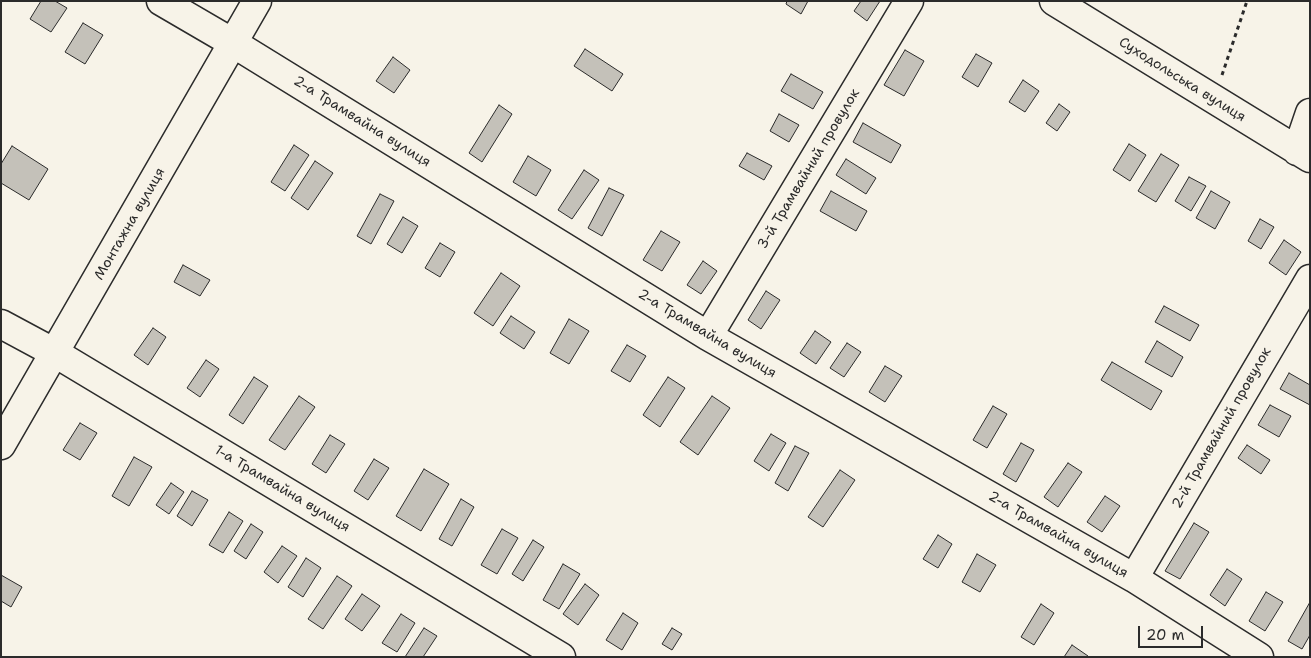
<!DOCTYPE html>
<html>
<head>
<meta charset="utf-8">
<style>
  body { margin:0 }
  #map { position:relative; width:1311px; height:658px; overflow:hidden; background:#f7f3e8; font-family:"Shantell Sans",sans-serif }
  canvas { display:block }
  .frame { position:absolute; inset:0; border:2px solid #2b2b2b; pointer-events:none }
  .scale { position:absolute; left:1138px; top:626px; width:65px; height:22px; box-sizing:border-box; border:2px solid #2b2b2b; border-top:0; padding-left:6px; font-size:15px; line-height:18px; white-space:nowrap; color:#2b2b2b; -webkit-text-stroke:4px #f7f3e8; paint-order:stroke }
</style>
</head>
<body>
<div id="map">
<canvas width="1311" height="658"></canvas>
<div class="frame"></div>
<div class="scale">20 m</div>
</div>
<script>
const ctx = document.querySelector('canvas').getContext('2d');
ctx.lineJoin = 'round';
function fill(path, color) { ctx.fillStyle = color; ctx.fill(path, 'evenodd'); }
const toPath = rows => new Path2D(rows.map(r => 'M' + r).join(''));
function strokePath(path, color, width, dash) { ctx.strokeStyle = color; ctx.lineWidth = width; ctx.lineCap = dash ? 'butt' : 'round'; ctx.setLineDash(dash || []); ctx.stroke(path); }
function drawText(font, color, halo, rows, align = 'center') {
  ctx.font = font + ' "Shantell Sans",sans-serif'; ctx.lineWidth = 4; ctx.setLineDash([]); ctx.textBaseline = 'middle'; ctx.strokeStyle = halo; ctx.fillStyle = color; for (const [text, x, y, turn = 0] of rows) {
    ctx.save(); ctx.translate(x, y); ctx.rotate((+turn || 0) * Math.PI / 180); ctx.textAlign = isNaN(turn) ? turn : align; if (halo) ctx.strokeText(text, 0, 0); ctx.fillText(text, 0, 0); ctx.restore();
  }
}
const building = toPath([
  [41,1,55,1,67,8,51,32,30,19,41,1],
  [787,1,808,1,801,14,786,4,787,1],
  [861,1,880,1,867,21,854,11,861,1],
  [83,23,103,35,85,64,65,52,83,23],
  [585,49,623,74,612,91,574,66,585,49],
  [905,50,924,61,904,96,884,85,905,50],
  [976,54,992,63,978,87,962,77,976,54],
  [393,57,410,70,394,93,376,81,393,57],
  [791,74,823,92,813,109,781,91,791,74],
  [1023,80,1039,91,1025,112,1009,102,1023,80],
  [1059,104,1070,112,1057,131,1046,123,1059,104],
  [499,105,512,114,482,162,469,153,499,105],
  [779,114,799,125,789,142,770,131,779,114],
  [863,123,901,145,891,163,853,142,863,123],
  [1129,144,1146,155,1130,181,1113,170,1129,144],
  [294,145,309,155,285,191,271,182,294,145],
  [12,146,48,169,29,200,1,183,1,164,12,146],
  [747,153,772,166,764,180,739,166,747,153],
  [1161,154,1179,165,1156,202,1138,191,1161,154],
  [528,156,551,170,536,196,513,182,528,156],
  [846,159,876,178,866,194,836,175,846,159],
  [315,161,333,173,308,210,291,198,315,161],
  [584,170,599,180,572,219,558,210,584,170],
  [1189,177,1206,186,1191,211,1175,201,1189,177],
  [609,188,624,195,602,236,588,228,609,188],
  [831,191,867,211,856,231,820,211,831,191],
  [1211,191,1230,202,1215,229,1196,218,1211,191],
  [380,194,394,201,371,244,357,236,380,194],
  [403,217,418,226,402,253,387,244,403,217],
  [1260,219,1274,227,1261,249,1248,241,1260,219],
  [661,231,680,242,662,271,643,260,661,231],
  [1284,240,1301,252,1286,275,1269,263,1284,240],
  [440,243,455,252,440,277,425,268,440,243],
  [703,261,717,271,701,294,687,285,703,261],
  [183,265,210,280,200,296,174,282,183,265],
  [501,273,520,286,493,326,474,313,501,273],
  [766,291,780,300,761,329,748,320,766,291],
  [1164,306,1199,325,1190,341,1155,322,1164,306],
  [511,316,535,332,524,349,500,333,511,316],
  [569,319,589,331,569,364,550,353,569,319],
  [153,328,166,337,148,365,134,355,153,328],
  [815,331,831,342,816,364,800,353,815,331],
  [1157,341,1183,357,1172,377,1145,362,1157,341],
  [847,343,861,352,844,377,830,368,847,343],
  [627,345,646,356,630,382,611,371,627,345],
  [206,360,219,369,200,397,187,388,206,360],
  [1112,362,1162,391,1151,410,1101,380,1112,362],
  [885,366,902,376,885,402,869,392,885,366],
  [1289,373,1310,385,1310,405,1280,389,1289,373],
  [254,377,268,386,243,424,229,415,254,377],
  [668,377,685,388,660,427,643,415,668,377],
  [299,396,315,407,285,450,269,440,299,396],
  [712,396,730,408,698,455,680,442,712,396],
  [1270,405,1291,416,1279,437,1258,425,1270,405],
  [993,406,1007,414,987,448,973,440,993,406],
  [80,423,97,433,80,460,63,450,80,423],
  [771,434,786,443,769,471,754,461,771,434],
  [330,435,345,444,326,473,312,464,330,435],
  [1021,443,1034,450,1016,482,1003,474,1021,443],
  [1247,445,1270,460,1261,474,1238,458,1247,445],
  [795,446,809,453,788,491,775,483,795,446],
  [134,457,152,467,129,506,112,496,134,457],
  [374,459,389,468,368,500,354,491,374,459],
  [1068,463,1082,472,1058,507,1044,497,1068,463],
  [424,469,449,484,421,531,396,516,424,469],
  [840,470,855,480,823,527,808,517,840,470],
  [171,483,184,492,169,514,156,505,171,483],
  [192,491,208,500,192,526,177,516,192,491],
  [1105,496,1120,506,1102,532,1087,522,1105,496],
  [461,499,474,507,452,546,439,539,461,499],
  [229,512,243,521,223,553,209,545,229,512],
  [1194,523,1209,532,1180,579,1165,571,1194,523],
  [251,524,263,532,246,559,234,551,251,524],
  [502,529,518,538,497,574,481,565,502,529],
  [938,535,952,544,938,568,923,559,938,535],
  [533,540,544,547,523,581,512,574,533,540],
  [282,546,297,556,278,583,264,572,282,546],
  [977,554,996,565,980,592,962,582,977,554],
  [306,558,321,568,303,597,288,587,306,558],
  [563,564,580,574,559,609,543,600,563,564],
  [1227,569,1242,579,1225,606,1210,595,1227,569],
  [1,575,22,587,11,607,1,601,1,575],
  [337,576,352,586,323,629,308,619,337,576],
  [585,584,599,595,578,625,563,614,585,584],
  [1266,592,1283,602,1265,631,1249,621,1266,592],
  [362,594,380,606,362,631,345,619,362,594],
  [1310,602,1310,635,1302,649,1288,641,1310,602],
  [1041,604,1054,613,1034,645,1021,637,1041,604],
  [623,613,638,623,622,650,606,640,623,613],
  [401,614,415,623,397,652,382,643,401,614],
  [424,628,437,636,423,657,405,657,424,628],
  [672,628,682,634,672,650,662,644,672,628],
  [1072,645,1088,656,1087,657,1064,657,1072,645]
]);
fill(building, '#c4c1b9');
strokePath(building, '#2b2b2b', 1);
const minor = toPath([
  [161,1,233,43,708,336,1134,578,1259,657],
  [1054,1,1310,158],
  [1297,151,1310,113],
  [1,324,55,353,561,657],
  [708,336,909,1],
  [1,445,257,1],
  [1134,578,1310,279]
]);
strokePath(minor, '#2b2b2b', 31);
strokePath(toPath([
  [1222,75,1247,1]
]), '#2b2b2b', 3, [4, 4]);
strokePath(minor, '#f7f3e8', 28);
drawText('14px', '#2b2b2b', '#f7f3e8', [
  ["Суходольська вулиця",1182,80,32],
  ["2-а Трамвайна вулиця",362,122,32],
  ["3-й Трамвайний провулок",809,169,-59],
  ["Монтажна вулиця",130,224,-60],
  ["2-а Трамвайна вулиця",707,334,31],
  ["2-й Трамвайний провулок",1222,428,-60],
  ["1-а Трамвайна вулиця",282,489,31],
  ["2-а Трамвайна вулиця",1058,535,30]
]);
</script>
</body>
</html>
